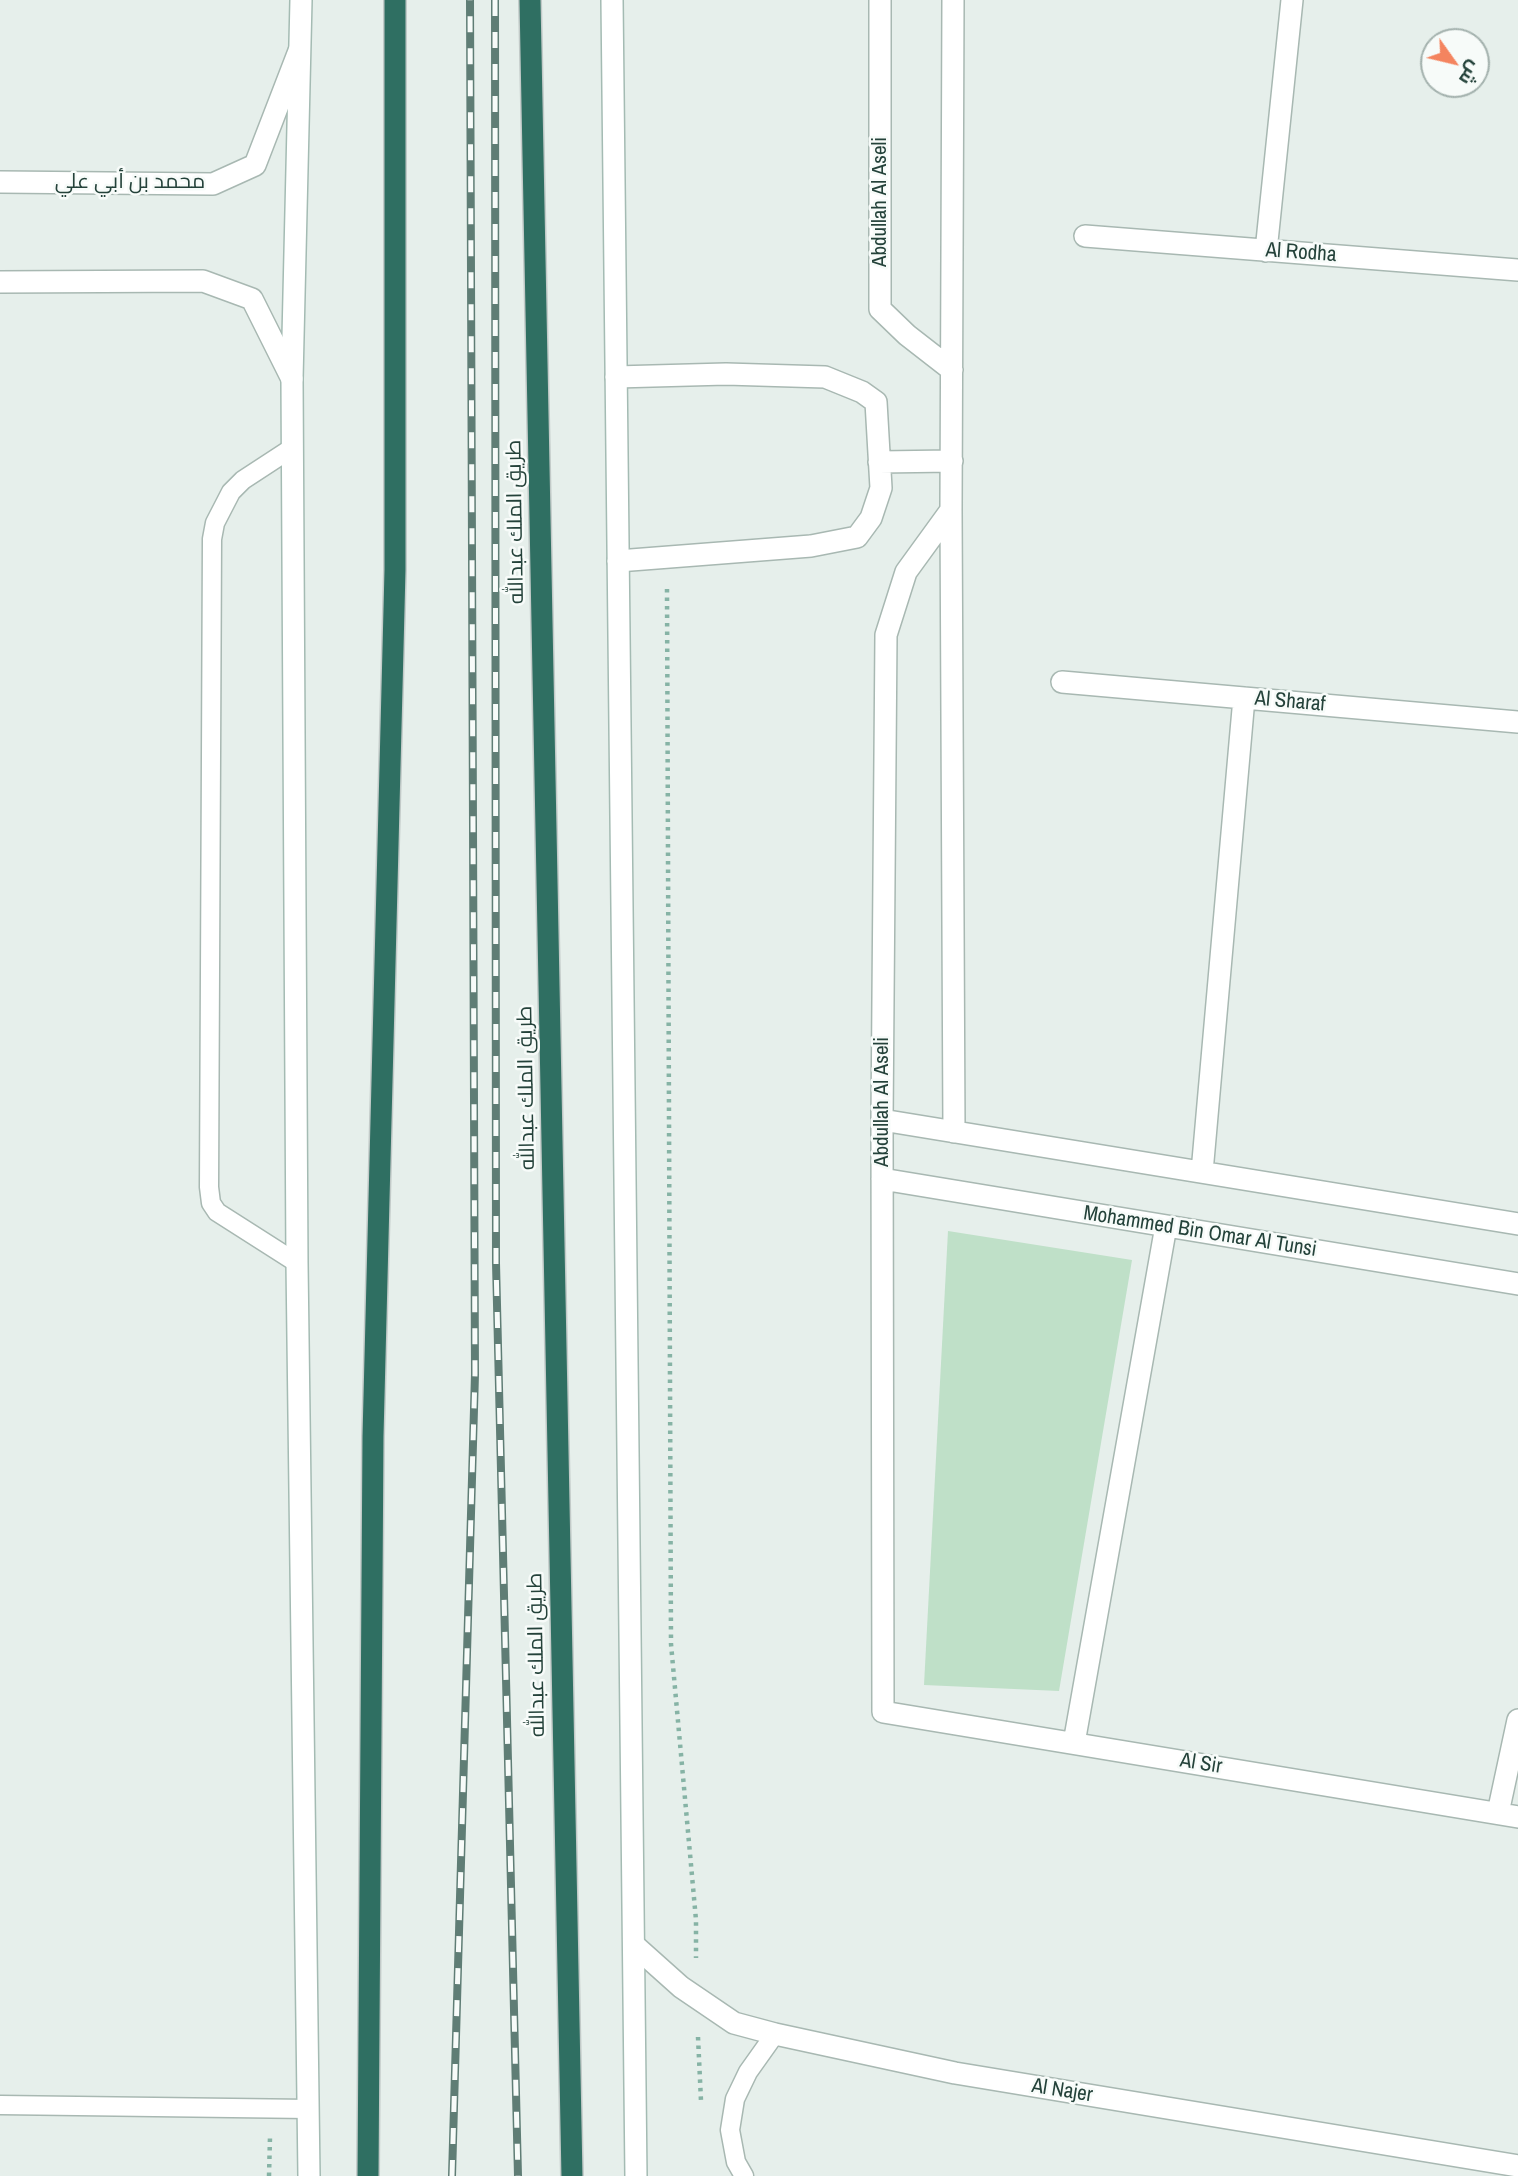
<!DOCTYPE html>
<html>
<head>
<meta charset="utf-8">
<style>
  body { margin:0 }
  #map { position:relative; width:1518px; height:2176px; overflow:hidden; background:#e6efeb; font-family:"Archivo Narrow",Cairo,sans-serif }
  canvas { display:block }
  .north { position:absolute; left:1420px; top:28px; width:70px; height:70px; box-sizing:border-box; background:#f7fbf9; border:2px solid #a3b1ad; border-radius:50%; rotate:124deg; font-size:19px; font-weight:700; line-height:28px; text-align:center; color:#24423a }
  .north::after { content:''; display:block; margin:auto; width:24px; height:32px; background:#f4845f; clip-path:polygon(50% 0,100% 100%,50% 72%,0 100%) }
</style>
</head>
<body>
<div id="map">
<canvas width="1518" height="2176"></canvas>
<div class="north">ش</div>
</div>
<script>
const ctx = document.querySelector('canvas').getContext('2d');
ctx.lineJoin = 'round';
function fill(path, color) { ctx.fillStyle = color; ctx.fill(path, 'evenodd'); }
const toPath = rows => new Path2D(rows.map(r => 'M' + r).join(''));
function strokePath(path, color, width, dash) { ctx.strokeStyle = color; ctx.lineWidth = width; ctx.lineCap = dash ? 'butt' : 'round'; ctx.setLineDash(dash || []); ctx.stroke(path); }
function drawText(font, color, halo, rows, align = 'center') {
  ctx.font = font + ' "Archivo Narrow",Cairo,sans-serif'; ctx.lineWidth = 5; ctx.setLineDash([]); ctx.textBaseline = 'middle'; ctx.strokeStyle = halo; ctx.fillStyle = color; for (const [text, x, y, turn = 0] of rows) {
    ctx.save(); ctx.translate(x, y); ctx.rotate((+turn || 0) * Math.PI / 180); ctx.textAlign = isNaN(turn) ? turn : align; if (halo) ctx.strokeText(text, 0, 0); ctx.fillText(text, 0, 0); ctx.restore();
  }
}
fill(toPath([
  [948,1231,1132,1260,1059,1691,924,1685]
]), '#bfe0c8');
const lane = toPath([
  [292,448,243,480,231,492,215,523,212,539,209,1187,211,1203,217,1212,297,1263],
  [0,2105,309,2109],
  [744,2176,736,2162,730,2130,735,2099,748,2072,775,2034]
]);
const street = toPath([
  [880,0,880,309,907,335,952,370],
  [953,0,951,510,954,1132],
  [0,182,213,184,255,165,299,51],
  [1085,236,1518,270],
  [1266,251,1292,0],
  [0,282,203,281,252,299,292,379],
  [616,377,726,374,825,377,862,392,876,402,881,488,871,518,857,537,811,546,618,561],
  [879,462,952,461],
  [951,510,906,572,886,635,882,1120,883,1712,1518,1817],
  [1062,682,1518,722],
  [882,1120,1518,1224],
  [1202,1172,1244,698],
  [882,1179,1518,1284],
  [1074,1743,1166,1226],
  [1498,1813,1518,1720],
  [634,1945,681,1987,734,2023,775,2034,955,2073,1518,2166]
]);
const secondary = toPath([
  [301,0,292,379,297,1263,309,2176],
  [612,0,636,2176]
]);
const highway = toPath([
  [530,0,572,2176],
  [368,2176,373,1436,395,570,395,0]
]);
strokePath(lane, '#a8b8b2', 21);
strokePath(street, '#a8b8b2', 24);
strokePath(secondary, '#a4bbb3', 24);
strokePath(highway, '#c2cac8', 24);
strokePath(toPath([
  [667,589,671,1644,696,1920,696,1958],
  [698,2037,701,2101],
  [269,2176,270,2137]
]), '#86b3a5', 4.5, [3.5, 5]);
strokePath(lane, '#fff', 18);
strokePath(street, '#fff', 21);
strokePath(secondary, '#fff', 21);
strokePath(highway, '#2f6f62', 21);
const rail = toPath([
  [495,0,496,1263,518,2176],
  [452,2176,475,1374,470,0]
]);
strokePath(rail, '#5f7d75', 8);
strokePath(rail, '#f7fbf9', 5, [16]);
drawText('21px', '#24423a', '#f7fbf9', [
  ["محمد بن أبي علي",130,182],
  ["Abdullah Al Aseli",880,202,-90],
  ["Al Rodha",1301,253,4],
  ["طريق الملك عبدالله",516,522,-91],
  ["Al Sharaf",1290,702,5],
  ["طريق الملك عبدالله",527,1088,-91],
  ["Abdullah Al Aseli",882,1102,-90],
  ["Mohammed Bin Omar Al Tunsi",1200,1232,9],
  ["طريق الملك عبدالله",537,1655,-91],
  ["Al Sir",1201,1764,9],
  ["Al Najer",1062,2091,9]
]);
</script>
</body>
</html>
